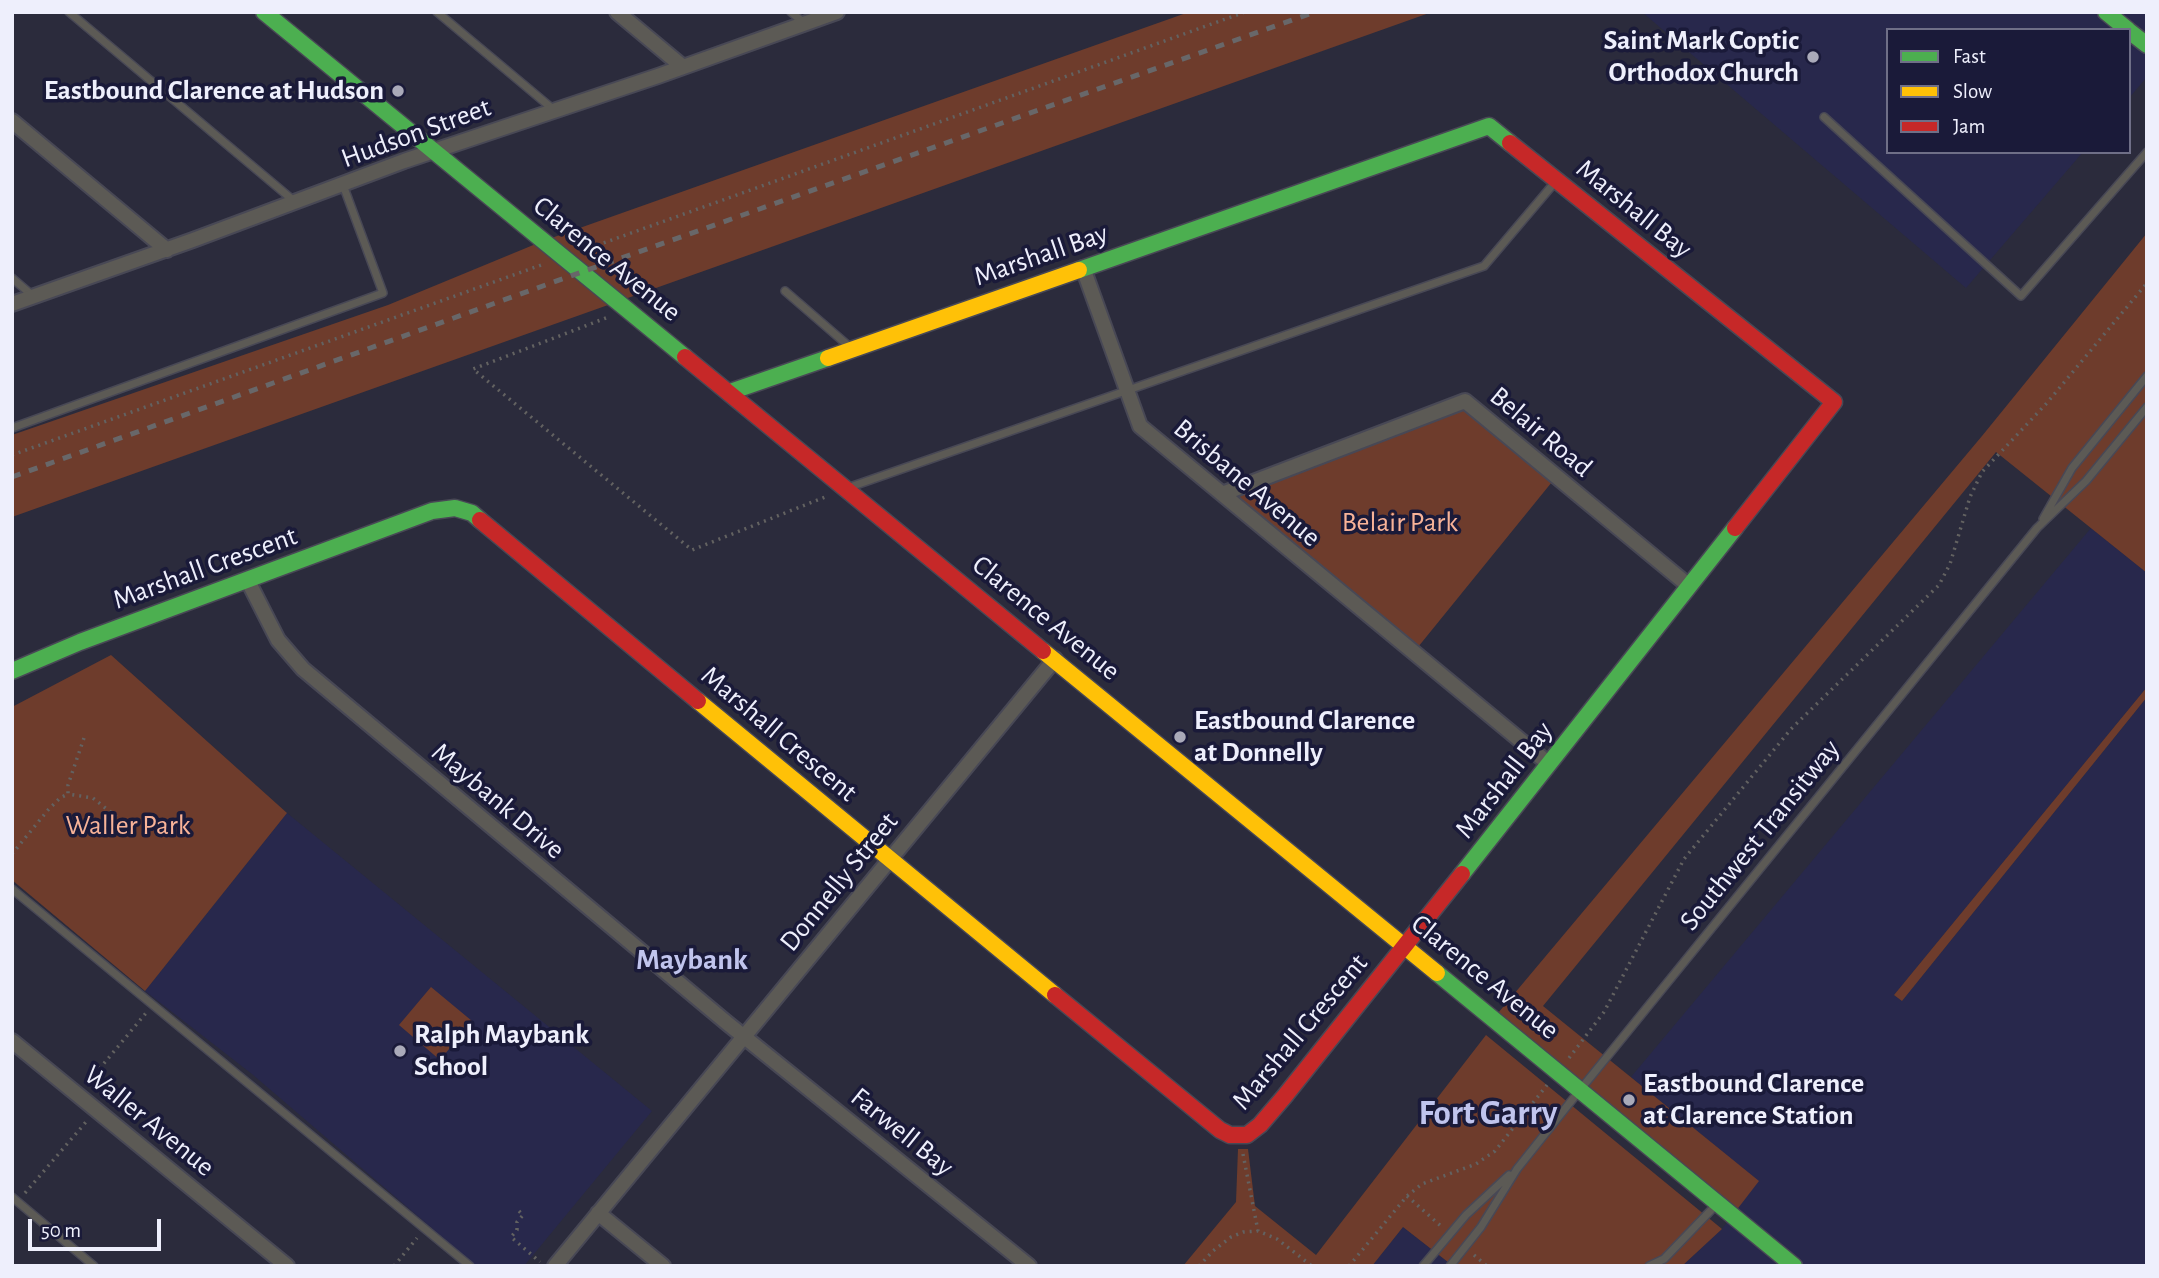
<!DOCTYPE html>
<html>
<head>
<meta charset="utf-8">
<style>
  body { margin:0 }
  #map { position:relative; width:2159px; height:1278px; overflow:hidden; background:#2b2b3c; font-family:"Alegreya Sans",sans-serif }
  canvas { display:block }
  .frame { position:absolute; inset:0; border:14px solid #eeeffc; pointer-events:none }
  .legend { position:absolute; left:1886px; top:28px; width:245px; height:126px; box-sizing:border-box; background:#1a1a39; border:2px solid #6f6f87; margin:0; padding:9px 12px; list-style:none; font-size:21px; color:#eeeffc }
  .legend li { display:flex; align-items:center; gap:14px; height:35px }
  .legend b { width:35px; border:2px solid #6f6f87 }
  .scale { position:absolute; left:28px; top:1219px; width:133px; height:32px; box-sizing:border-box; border:4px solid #eeeffc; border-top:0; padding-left:9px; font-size:21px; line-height:24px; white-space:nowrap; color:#eeeffc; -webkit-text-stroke:5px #1a1a39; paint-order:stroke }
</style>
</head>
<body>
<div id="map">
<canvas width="2159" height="1278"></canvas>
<div class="frame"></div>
<ul class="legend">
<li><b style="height:9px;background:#4caf50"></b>Fast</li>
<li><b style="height:9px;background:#ffc107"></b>Slow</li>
<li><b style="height:9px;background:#c62828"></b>Jam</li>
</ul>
<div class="scale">50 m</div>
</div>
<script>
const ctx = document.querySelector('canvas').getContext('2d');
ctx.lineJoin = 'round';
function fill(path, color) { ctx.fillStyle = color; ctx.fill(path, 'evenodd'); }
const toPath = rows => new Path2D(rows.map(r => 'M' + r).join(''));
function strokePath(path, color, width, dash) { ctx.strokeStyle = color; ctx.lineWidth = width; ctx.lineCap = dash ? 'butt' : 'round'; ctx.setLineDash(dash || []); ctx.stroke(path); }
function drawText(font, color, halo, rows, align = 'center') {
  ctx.font = font + ' "Alegreya Sans",sans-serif'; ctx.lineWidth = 7; ctx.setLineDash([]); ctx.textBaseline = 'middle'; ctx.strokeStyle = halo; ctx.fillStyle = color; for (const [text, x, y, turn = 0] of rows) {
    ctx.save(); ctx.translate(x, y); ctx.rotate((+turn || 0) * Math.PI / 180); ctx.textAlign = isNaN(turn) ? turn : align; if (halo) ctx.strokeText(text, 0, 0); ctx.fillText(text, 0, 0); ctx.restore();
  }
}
fill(toPath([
  [1642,12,2147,12,2147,77,2129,98,2129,30,1888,30,1888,152,2083,152,1966,288],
  [2091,528,2147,573,2147,687,1894,995,1902,1001,2147,697,2147,1266,1682,1266,1722,1229,1758,1181,1631,1077],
  [287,813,652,1111,524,1266,476,1266,252,1074,145,991],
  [1403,1227,1453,1266,1372,1266]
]), '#28284c');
fill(toPath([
  [1189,12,1432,12,12,517,12,435,388,305,543,241],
  [2147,233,2147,573,1996,452,1543,1006,1759,1181,1732,1216,1493,1019,1982,436],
  [1465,401,1556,477,1414,652,1222,494],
  [111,655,287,813,145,991,12,880,12,707],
  [2147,687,2147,697,1902,1001,1894,995],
  [431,987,472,1021,440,1060,399,1025],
  [1486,1035,1722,1229,1682,1266,1453,1266,1403,1227,1372,1266,1183,1266,1236,1202,1238,1149,1248,1149,1255,1206,1316,1255]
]), '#6e3c2c');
const lane = toPath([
  [69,12,294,201],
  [437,12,554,110],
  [791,12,804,23],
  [1824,117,2021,296,2147,152],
  [12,278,33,296],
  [785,291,851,348],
  [12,428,383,293,343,185],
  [850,487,1484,266,1556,181],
  [2043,519,2072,468,2147,376],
  [12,889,470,1266],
  [12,1197,94,1266],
  [1423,1266,1466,1215,1509,1175],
  [1450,1266,1481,1227,1517,1169,1580,1090,2037,528,2086,481,2147,407],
  [1649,1266,1664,1259,1715,1206]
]);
const street = toPath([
  [617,12,683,67],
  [12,121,167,250],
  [1083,268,1140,426,1549,764],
  [12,304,193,240,404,161,658,76,837,12],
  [1222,494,1465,401,1689,586],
  [248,581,278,640,303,669,727,1023,1029,1266],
  [12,1041,287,1266],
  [598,1213,663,1266],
  [555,1266,1055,659]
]);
const fast = toPath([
  [264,12,685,357],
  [2106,12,2128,30],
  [2129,31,2147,45],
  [1079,270,1489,126,1510,143],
  [730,392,828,358],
  [12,671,80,642,432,511,455,508,472,513,480,520],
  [1462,874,1735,528],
  [1437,973,1794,1266]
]);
const slow = toPath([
  [828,358,1079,270],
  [1043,651,1437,973],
  [698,701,1055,995]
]);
const jam = toPath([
  [1510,143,1834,402,1735,528],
  [685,357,1043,651],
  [480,520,698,701],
  [1055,995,1220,1130,1230,1135,1247,1135,1260,1125,1284,1097,1462,874]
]);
strokePath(lane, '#484855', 10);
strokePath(street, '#484855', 18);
strokePath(fast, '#484855', 19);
strokePath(slow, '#484855', 19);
strokePath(jam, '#484855', 19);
strokePath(toPath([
  [584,250,1245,12],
  [606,318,473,369,692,550,825,497],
  [12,455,544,264],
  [84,738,68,785,68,794,93,798,118,818],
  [12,854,48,810,60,798,68,794],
  [1569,1058,1604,1012,1684,859,1791,729,1939,585,1950,564,1970,497,1982,472,2046,404,2147,283],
  [86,1085,146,1013],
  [1243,1154,1258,1231],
  [25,1193,86,1122],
  [1407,1196,1442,1227],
  [519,1211,523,1215,517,1222,517,1230,511,1237,540,1262],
  [1474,1255,1487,1266],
  [394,1266,417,1238],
  [1199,1266,1213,1251,1231,1237,1243,1232,1258,1231,1277,1239,1312,1266],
  [1349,1266,1407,1196,1422,1184,1476,1164,1495,1151,1547,1085]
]), '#636261', 3.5, [2, 5]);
strokePath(lane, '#5c5a55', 7);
strokePath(street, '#5c5a55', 14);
strokePath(fast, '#4caf50', 16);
strokePath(slow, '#ffc107', 16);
strokePath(jam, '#c62828', 16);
strokePath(toPath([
  [12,477,551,283,1315,12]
]), '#686769', 5, [9, 9]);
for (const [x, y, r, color] of [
  [1813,57,7,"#aaaab9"],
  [398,91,7,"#aaaab9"],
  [1180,737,7,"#aaaab9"],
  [400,1051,7,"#aaaab9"],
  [1629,1100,7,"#aaaab9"]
]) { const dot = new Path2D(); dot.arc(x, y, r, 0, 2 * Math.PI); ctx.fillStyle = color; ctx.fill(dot); strokePath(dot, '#1a1a39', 2.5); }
drawText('bold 28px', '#eeeffc', '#1a1a39', [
  ["Saint Mark Coptic",1799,41,"right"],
  ["Orthodox Church",1799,73,"right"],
  ["Eastbound Clarence at Hudson",384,91,"right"],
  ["Eastbound Clarence",1194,721],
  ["at Donnelly",1194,753],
  ["Ralph Maybank",414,1035],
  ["School",414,1067],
  ["Eastbound Clarence",1643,1084],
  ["at Clarence Station",1643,1116]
], 'left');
drawText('28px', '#eeeffc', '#1a1a39', [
  ["Hudson Street",416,133,-20],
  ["Marshall Bay",1634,209,39],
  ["Marshall Bay",1041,255,-19],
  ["Clarence Avenue",607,259,39],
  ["Belair Road",1541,432,40],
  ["Brisbane Avenue",1247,483,40],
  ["Marshall Crescent",205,568,-20],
  ["Clarence Avenue",1046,618,39],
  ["Marshall Crescent",779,734,40],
  ["Marshall Bay",1504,780,-52],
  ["Maybank Drive",498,801,40],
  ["Southwest Transitway",1760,835,-51],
  ["Donnelly Street",839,882,-51],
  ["Clarence Avenue",1485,977,39],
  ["Marshall Crescent",1300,1032,-50],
  ["Waller Avenue",149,1121,39],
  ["Farwell Bay",902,1132,39]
]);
drawText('28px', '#f8b398', '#1a1a39', [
  ["Belair Park",1400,523],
  ["Waller Park",128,826]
]);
drawText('bold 30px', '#c0c4ed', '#1a1a39', [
  ["Maybank",692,960]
]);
drawText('bold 35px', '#c0c4ed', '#1a1a39', [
  ["Fort Garry",1488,1113]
]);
</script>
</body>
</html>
